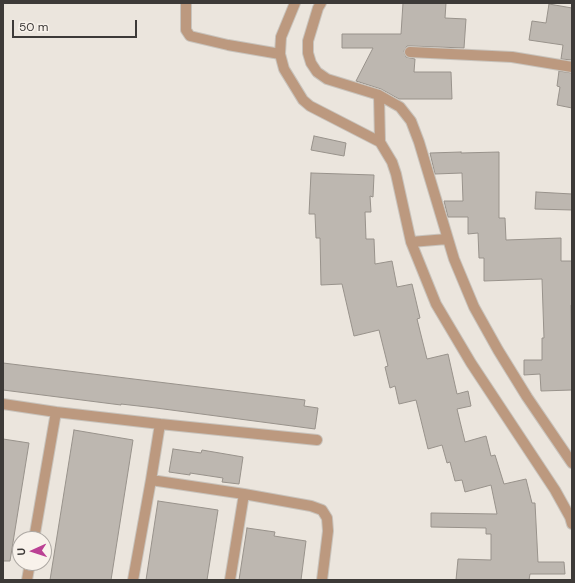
<!DOCTYPE html>
<html>
<head>
<meta charset="utf-8">
<style>
  body { margin:0 }
  #map { position:relative; width:575px; height:583px; overflow:hidden; background:#ebe5dd; font-family:"DM Sans",sans-serif }
  canvas { display:block }
  .frame { position:absolute; inset:0; border:4px solid #3d3a38; pointer-events:none }
  .north { position:absolute; left:12px; top:531px; width:40px; height:40px; box-sizing:border-box; background:#f8f2eb; border:1px solid #ada8a3; border-radius:50%; rotate:267deg; font-size:11px; font-weight:700; line-height:16px; text-align:center; color:#3d3a38 }
  .north::after { content:''; display:block; margin:auto; width:14px; height:18px; background:#bb4194; clip-path:polygon(50% 0,100% 100%,50% 72%,0 100%) }
  .scale { position:absolute; left:12px; top:20px; width:125px; height:18px; box-sizing:border-box; border:2px solid #3d3a38; border-top:0; padding-left:5px; font-size:12px; line-height:14px; white-space:nowrap; color:#3d3a38; -webkit-text-stroke:3px #f8f2eb; paint-order:stroke }
</style>
</head>
<body>
<div id="map">
<canvas width="575" height="583"></canvas>
<div class="frame"></div>
<div class="north">U</div>
<div class="scale">50 m</div>
</div>
<script>
const ctx = document.querySelector('canvas').getContext('2d');
ctx.lineJoin = 'round';
function fill(path, color) { ctx.fillStyle = color; ctx.fill(path, 'evenodd'); }
const toPath = rows => new Path2D(rows.map(r => 'M' + r).join(''));
function strokePath(path, color, width, dash) { ctx.strokeStyle = color; ctx.lineWidth = width; ctx.lineCap = dash ? 'butt' : 'round'; ctx.setLineDash(dash || []); ctx.stroke(path); }
const building = toPath([
  [403,3,446,3,445,18,466,19,464,48,410,46,407,46,404,51,406,57,415,59,414,72,451,72,452,99,399,99,381,89,356,81,373,48,342,48,342,34,401,34,403,3],
  [549,4,572,8,572,60,561,59,563,45,529,40,532,21,546,23,549,4],
  [559,71,572,73,572,108,557,105,560,87,557,86,559,71],
  [314,136,346,143,344,156,311,150,314,136],
  [461,152,461,153,499,152,499,218,505,218,506,240,561,238,561,261,572,261,572,305,571,305,572,390,541,391,540,374,524,375,524,360,542,360,542,338,544,338,542,279,484,281,484,258,479,258,478,233,468,234,468,217,448,217,444,201,463,201,462,173,435,174,430,153,461,152],
  [311,173,374,175,373,197,370,196,371,212,365,212,366,239,374,239,375,264,392,261,397,287,412,284,420,318,417,319,427,359,448,354,457,394,468,391,471,406,457,409,465,442,486,436,491,456,495,455,504,484,526,479,532,503,535,503,538,562,564,562,565,574,530,574,529,580,456,580,458,559,491,560,491,534,486,534,486,528,431,527,431,513,497,514,491,485,465,492,462,480,455,481,450,462,447,463,442,445,428,449,416,400,399,404,395,386,390,388,385,367,388,366,379,330,354,336,342,284,321,285,320,238,316,238,315,214,309,214,311,173],
  [536,192,572,194,572,210,535,209,536,192],
  [3,363,305,400,304,406,318,408,315,429,156,408,121,404,121,405,3,390,3,363],
  [74,430,133,440,111,580,50,580,74,430],
  [3,439,29,443,10,561,3,561,3,439],
  [173,449,201,453,202,450,243,457,239,484,222,482,223,478,190,473,190,475,169,472,173,449],
  [158,501,218,510,207,580,146,580,158,501],
  [247,528,275,532,274,536,306,541,301,580,239,580,247,528]
]);
fill(building, '#bdb7b0');
strokePath(building, '#98928b', 1);
const minor = toPath([
  [186,3,186,30,190,36,228,45,280,54],
  [295,3,281,37,280,54,284,69,303,100,310,106,380,142,392,162,396,174,411,242,436,304,471,363,555,490,570,517,572,524],
  [321,3,318,8,308,41,308,53,311,63,317,72,327,79,379,95,400,107,411,121,419,142,454,259,474,307,498,350,527,397,572,463],
  [410,52,512,57,572,67],
  [379,95,380,142],
  [411,242,447,239],
  [3,404,56,412,160,424,317,440],
  [151,480,244,494,311,506,322,510,327,518,328,531,322,580],
  [34,539,56,412],
  [27,580,30,563],
  [133,580,151,480,160,424],
  [230,580,244,494]
]);
strokePath(minor, '#c8c3bc', 12);
strokePath(minor, '#bc997f', 10);
</script>
</body>
</html>
